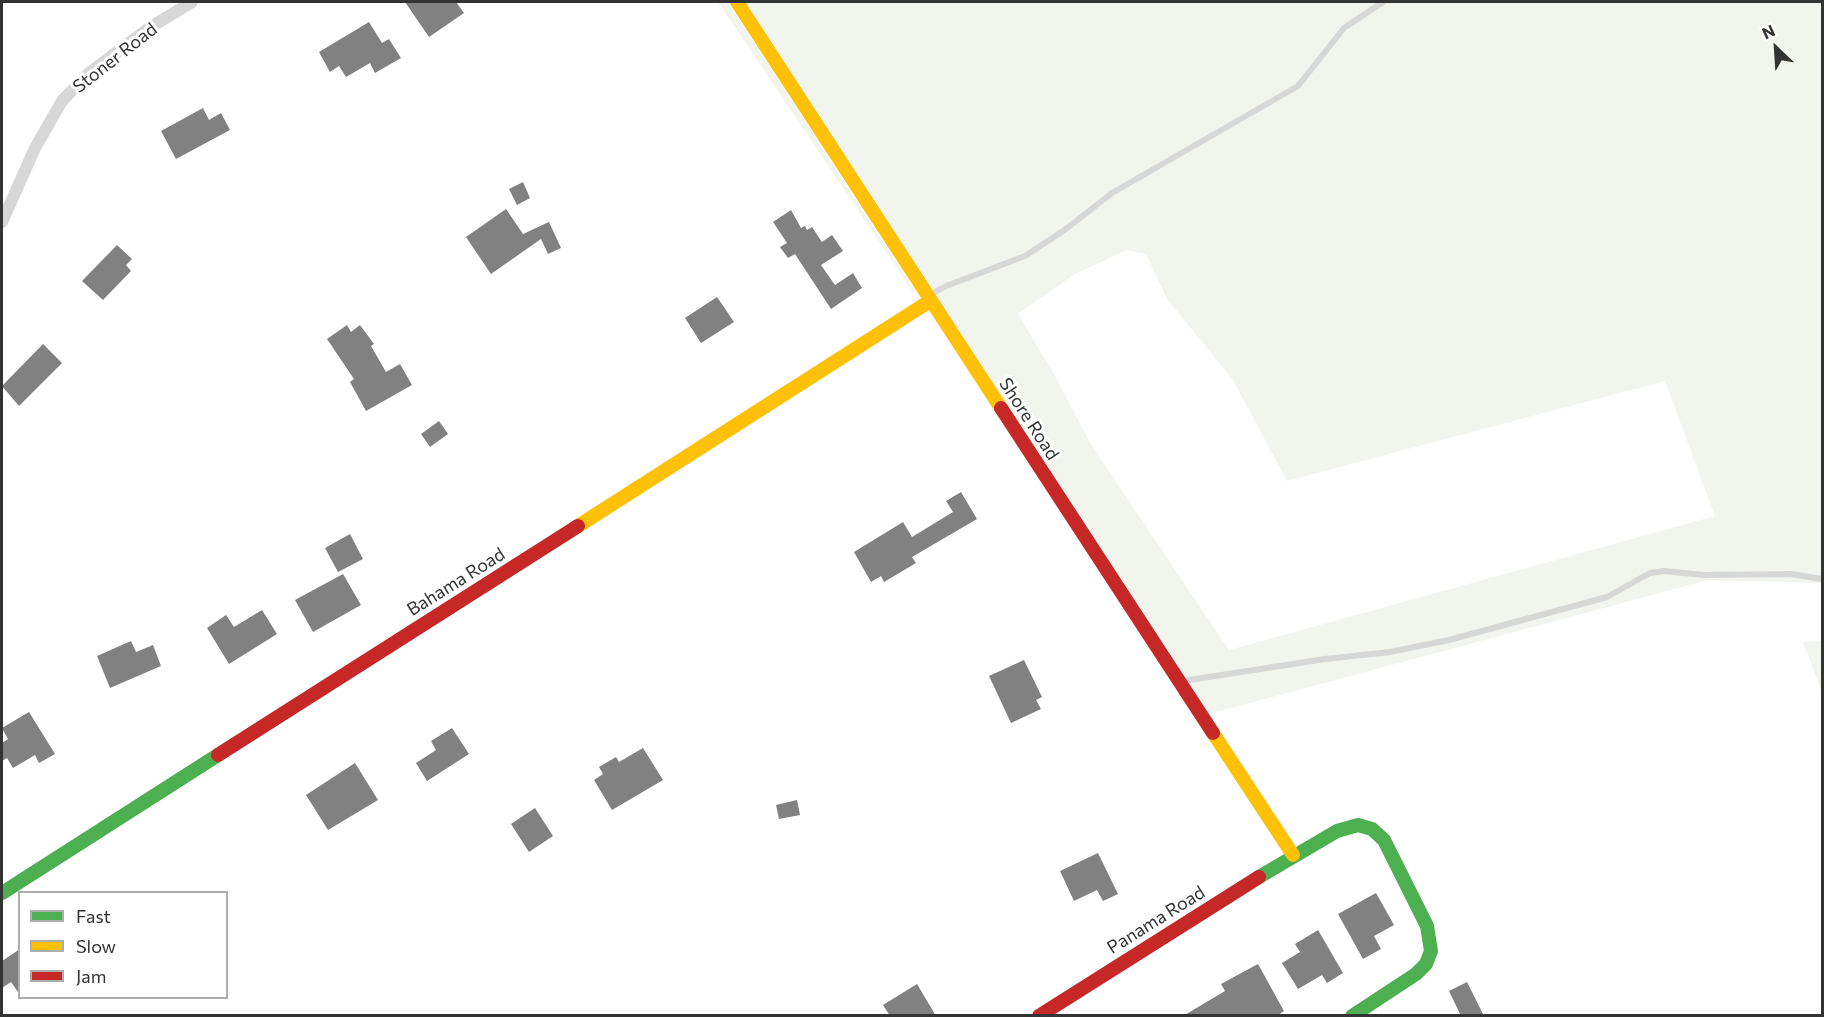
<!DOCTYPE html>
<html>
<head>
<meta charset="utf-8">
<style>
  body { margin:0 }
  #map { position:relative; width:1824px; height:1017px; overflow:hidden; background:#fff; font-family:Commissioner,sans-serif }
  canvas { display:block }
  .frame { position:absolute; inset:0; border:3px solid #333; pointer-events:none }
  .legend { position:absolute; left:18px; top:891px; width:210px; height:108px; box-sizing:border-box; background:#fff; border:2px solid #adadad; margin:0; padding:8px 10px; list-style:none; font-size:18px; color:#333 }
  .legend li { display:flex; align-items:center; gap:12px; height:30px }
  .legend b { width:30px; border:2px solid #adadad }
  .north { position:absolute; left:1746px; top:18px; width:60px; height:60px; -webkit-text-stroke:4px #fff; paint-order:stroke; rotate:335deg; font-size:16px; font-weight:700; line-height:24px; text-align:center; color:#333 }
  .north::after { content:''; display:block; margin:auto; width:21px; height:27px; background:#333; clip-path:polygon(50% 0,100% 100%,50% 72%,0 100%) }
</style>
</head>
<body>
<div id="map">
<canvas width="1824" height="1017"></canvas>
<div class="frame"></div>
<ul class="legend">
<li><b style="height:8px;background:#4caf50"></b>Fast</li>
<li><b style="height:8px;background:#ffc107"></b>Slow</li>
<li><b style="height:8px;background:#c62828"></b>Jam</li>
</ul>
<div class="north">N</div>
</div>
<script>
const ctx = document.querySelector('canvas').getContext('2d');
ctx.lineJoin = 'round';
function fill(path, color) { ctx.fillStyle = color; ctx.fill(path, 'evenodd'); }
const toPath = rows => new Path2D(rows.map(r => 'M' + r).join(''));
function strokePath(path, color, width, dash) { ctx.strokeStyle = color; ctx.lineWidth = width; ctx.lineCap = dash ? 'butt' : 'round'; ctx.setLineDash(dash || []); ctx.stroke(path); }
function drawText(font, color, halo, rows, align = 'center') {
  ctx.font = font + ' Commissioner,sans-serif'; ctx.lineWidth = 6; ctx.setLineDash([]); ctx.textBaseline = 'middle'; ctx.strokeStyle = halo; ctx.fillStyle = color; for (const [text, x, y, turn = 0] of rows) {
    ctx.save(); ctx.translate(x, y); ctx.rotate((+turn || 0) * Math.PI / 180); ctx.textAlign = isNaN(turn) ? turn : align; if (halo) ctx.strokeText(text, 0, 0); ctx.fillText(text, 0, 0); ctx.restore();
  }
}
fill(toPath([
  [718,2,728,2,915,291,913,292],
  [746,2,1822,2,1822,583,1708,580,1209,714],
  [1127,250,1146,254,1167,299,1233,380,1287,481,1665,381,1715,516,1229,650,1092,446,1055,376,1018,314,1075,274],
  [1822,641,1822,692,1803,642]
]), '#f1f5ed');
fill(toPath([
  [405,2,456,2,464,13,429,37],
  [369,22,382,43,389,39,401,58,375,73,370,63,346,77,339,66,330,72,319,52],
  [203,108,209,120,221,113,230,130,176,159,161,131],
  [523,182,530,198,517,205,509,189],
  [506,209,523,234,549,222,561,248,548,254,541,239,491,274,466,237],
  [791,210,801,228,805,226,807,230,812,227,822,242,832,235,843,251,821,265,835,285,853,273,862,288,831,309,795,254,788,258,780,247,787,243,773,222],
  [117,245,132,259,126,265,131,271,103,300,82,281],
  [717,297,734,322,701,343,685,318],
  [347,325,351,332,360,325,374,344,371,346,386,372,400,364,412,385,366,411,350,382,354,379,327,339],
  [43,344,62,363,19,406,2,386],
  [439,421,448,434,430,447,421,434],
  [961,492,977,519,912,557,916,563,884,582,881,576,871,582,854,552,903,522,912,537,953,512,946,501],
  [350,534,363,559,338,572,325,548],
  [343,574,361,605,313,632,295,600],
  [262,610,277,634,229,664,207,628,226,615,234,627],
  [131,641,136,652,153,645,161,666,110,688,97,656],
  [1024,660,1042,697,1036,700,1041,709,1011,723,989,676],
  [29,712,55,754,39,763,35,755,13,768,7,758,2,761,2,743,8,739,2,728],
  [452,728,469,754,427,781,416,763,436,750,431,741],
  [643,748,663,780,612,810,594,780,603,774,599,767,616,757,619,762],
  [355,763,378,800,328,830,306,795],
  [797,800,800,815,779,819,776,805],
  [535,808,553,836,529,852,511,824],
  [1098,853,1118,894,1103,901,1097,890,1074,901,1060,871],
  [1376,893,1394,925,1374,936,1381,949,1363,959,1338,914],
  [1318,930,1343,973,1327,983,1322,975,1298,989,1282,963,1300,952,1295,944],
  [20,949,20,995,11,982,2,988,2,961],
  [1258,964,1284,1011,1277,1016,1183,1016,1225,991,1221,984],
  [1467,982,1484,1016,1461,1016,1449,991],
  [917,984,936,1016,890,1016,883,1005]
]), '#818181');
strokePath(toPath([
  [930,295,946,286,1025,256,1066,229,1112,193,1298,86,1344,28,1383,2],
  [1183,681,1325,659,1390,652,1449,640,1607,597,1650,573,1664,571,1704,575,1791,574,1822,579]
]), '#d7d7d7', 6);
strokePath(toPath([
  [2,222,35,148,62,101,89,73,149,28,192,2]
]), '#d7d7d7', 12);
strokePath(toPath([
  [1259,877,1337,831,1358,825,1372,829,1384,840,1427,926,1431,951,1426,964,1416,974,1352,1016],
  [2,893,218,755]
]), '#4caf50', 14);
strokePath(toPath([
  [737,2,1001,408],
  [578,526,930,301],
  [1213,733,1293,855]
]), '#ffc107', 14);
strokePath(toPath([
  [1001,408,1213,733],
  [218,755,578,526],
  [1039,1016,1259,877]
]), '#c62828', 14);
drawText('18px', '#333', '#fff', [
  ["Stoner Road",115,58,-38],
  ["Shore Road",1029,419,57],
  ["Bahama Road",456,582,-32],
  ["Panama Road",1156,920,-32]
]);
</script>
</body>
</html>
